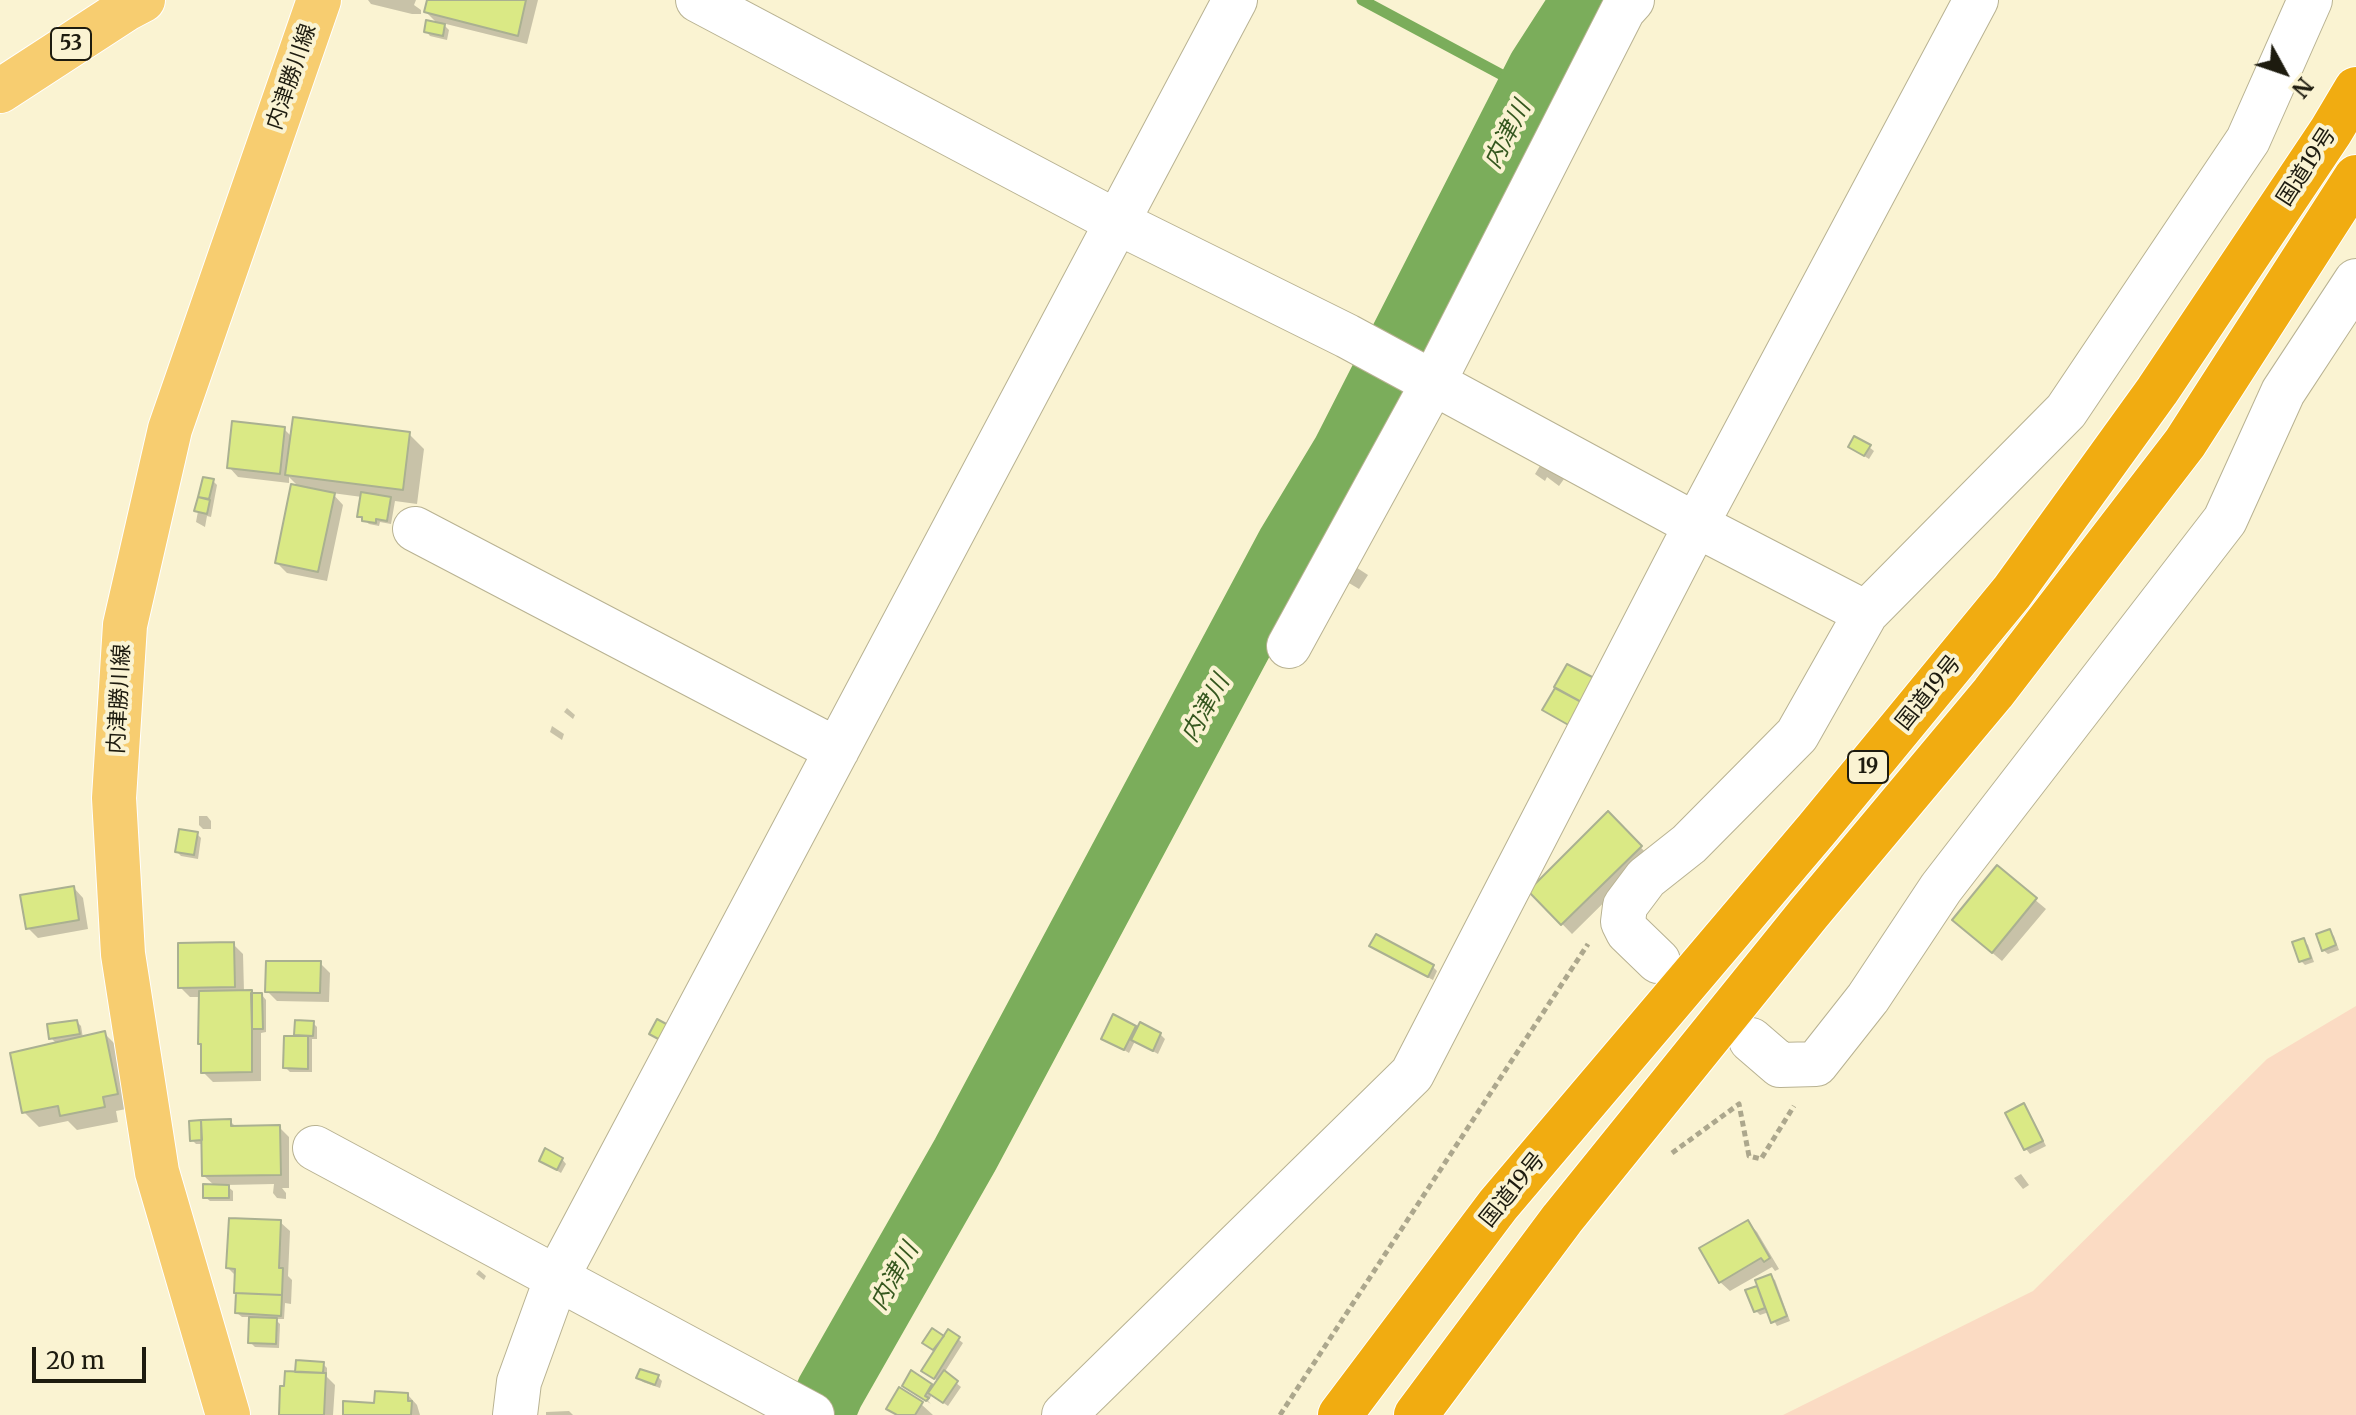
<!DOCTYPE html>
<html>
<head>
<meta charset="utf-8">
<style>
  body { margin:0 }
  #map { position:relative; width:2356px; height:1415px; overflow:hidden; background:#faf3d2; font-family:Merriweather,serif }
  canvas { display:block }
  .north { position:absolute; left:2244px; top:32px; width:80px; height:80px; -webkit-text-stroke:6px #faf3d2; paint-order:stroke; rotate:130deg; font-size:22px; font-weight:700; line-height:32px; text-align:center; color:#1d1b0f }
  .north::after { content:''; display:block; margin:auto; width:28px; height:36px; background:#1d1b0f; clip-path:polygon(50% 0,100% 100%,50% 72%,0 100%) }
  .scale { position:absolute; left:32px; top:1347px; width:114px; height:36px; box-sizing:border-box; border:4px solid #1d1b0f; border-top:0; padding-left:10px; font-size:24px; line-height:28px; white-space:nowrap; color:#1d1b0f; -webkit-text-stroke:6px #faf3d2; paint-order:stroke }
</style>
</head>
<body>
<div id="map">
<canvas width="2356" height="1415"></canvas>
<div class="north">N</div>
<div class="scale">20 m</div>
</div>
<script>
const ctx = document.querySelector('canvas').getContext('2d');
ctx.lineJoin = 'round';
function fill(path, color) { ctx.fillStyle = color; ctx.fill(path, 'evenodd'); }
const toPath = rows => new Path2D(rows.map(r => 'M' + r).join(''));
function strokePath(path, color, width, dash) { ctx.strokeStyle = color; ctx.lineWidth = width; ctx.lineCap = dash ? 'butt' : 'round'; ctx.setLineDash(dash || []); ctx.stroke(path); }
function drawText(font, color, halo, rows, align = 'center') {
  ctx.font = font + ' Merriweather,"Noto Sans JP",serif'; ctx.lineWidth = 8; ctx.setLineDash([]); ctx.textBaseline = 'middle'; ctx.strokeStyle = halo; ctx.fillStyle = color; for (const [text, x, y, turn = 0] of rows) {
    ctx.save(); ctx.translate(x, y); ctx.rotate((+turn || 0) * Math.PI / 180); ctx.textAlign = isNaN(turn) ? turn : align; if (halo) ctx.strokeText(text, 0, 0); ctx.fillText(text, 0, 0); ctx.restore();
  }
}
fill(toPath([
  [2356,1006,2356,1415,1783,1415,2033,1291,2267,1059]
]), '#fbdbc3');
fill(toPath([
  [368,0,416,0,414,5,421,10,421,14,412,14,371,4],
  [429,0,538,0,527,44,442,23,449,30,447,40,430,36,426,31,439,25,426,12],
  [284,429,292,437,409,434,424,449,417,504,395,501,391,524,380,522,379,526,369,524,359,516,362,497,332,493,343,505,327,581,287,573,277,563,300,488,289,477,289,483,238,477,229,467],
  [1850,447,1869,447,1874,451,1869,459],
  [1541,464,1564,479,1559,486,1547,477,1545,481,1535,474],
  [204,479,213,481,217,485,211,517,207,516,205,527,196,522],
  [1348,562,1368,575,1359,589,1344,580],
  [567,708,575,715,573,719,564,712],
  [552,726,564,734,562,740,550,732],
  [1608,814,1650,857,1572,934,1530,891],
  [199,816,207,816,211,821,211,829,203,829,199,825],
  [197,834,201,838,198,859,181,856,177,852],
  [1997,868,2046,909,2002,961,1964,929],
  [74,888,83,898,88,929,38,938,28,928],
  [2329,931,2334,936,2339,950,2328,954,2323,950],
  [2303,940,2308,945,2314,962,2305,965,2301,961],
  [233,944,243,954,244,992,262,995,266,1000,266,1032,261,1033,261,1081,213,1082,203,1072,203,1046,200,1043,201,997,190,997,180,987],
  [1376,950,1433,967,1437,971,1433,980],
  [320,963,330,973,329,1002,277,1001,267,991],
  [77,1022,81,1026,83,1038,104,1033,119,1048,131,1108,116,1111,118,1122,77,1130,68,1121,39,1127,24,1112,57,1044,51,1038],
  [297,1022,313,1023,317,1027,317,1039,312,1039,312,1072,290,1072,285,1067,295,1038],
  [1135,1027,1138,1030,1160,1034,1165,1039,1158,1054,1135,1041,1129,1053,1104,1038],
  [2028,1110,2046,1146,2030,1154,2026,1149,2008,1114],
  [230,1121,237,1128,279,1127,289,1137,289,1188,282,1188,286,1193,286,1199,277,1198,273,1193,274,1184,226,1185,233,1191,233,1201,210,1201,205,1197,215,1186,204,1176,204,1144,196,1144,192,1140],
  [562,1159,566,1164,561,1173,541,1161],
  [2021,1174,2029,1185,2023,1189,2014,1178],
  [280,1222,290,1231,288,1276,292,1280,291,1304,285,1303,284,1319,275,1319,280,1324,279,1348,255,1347,250,1342,251,1317,242,1317,237,1313,237,1277,228,1268],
  [1748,1222,1757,1232,1779,1269,1775,1271,1772,1267,1730,1291,1720,1282],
  [479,1270,486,1276,484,1280,476,1274],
  [1770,1276,1775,1280,1790,1321,1777,1326,1769,1312,1760,1315,1756,1311,1748,1291,1759,1287],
  [949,1332,963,1343,944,1373,961,1387,948,1406,932,1395,928,1401,931,1404,909,1390,931,1385,934,1388,938,1381,928,1375,936,1352,925,1342,945,1339],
  [323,1364,327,1368,327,1377,335,1385,333,1415,281,1415,297,1374],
  [638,1377,658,1377,662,1381,660,1388,643,1382],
  [408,1395,417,1405,420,1415,345,1415],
  [921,1404,933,1415,897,1415],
  [569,1411,573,1415,546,1415,546,1412]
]), '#0003');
strokePath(toPath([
  [1362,0,1504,76,1541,70]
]), '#7bad5b', 11);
strokePath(toPath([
  [820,1415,830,1392,965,1155,1290,546,1346,453,1541,70,1586,0]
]), '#7bad5b', 68);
const building = toPath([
  [427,0,526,0,518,36,424,12,427,0],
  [426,20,445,24,443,36,424,32,426,20],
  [293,417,410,432,403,490,285,475,293,417],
  [232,421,285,427,280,474,227,468,232,421],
  [1854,436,1871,445,1864,456,1848,447,1854,436],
  [203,477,214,479,209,499,198,497,203,477],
  [291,484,335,493,318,572,275,563,291,484],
  [361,492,391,497,387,521,376,519,376,523,362,521,362,517,357,517,361,492],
  [198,497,210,500,207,514,194,511,198,497],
  [1567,664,1598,680,1585,704,1554,687,1567,664],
  [1555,688,1585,704,1572,727,1542,710,1555,688],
  [1608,811,1642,846,1561,925,1528,891,1608,811],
  [179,829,198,832,194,855,175,852,179,829],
  [1997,865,2037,898,1992,953,1952,920,1997,865],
  [74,886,79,920,26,929,20,895,74,886],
  [2330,929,2336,945,2322,951,2316,934,2330,929],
  [1376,934,1434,965,1428,977,1369,946,1376,934],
  [2304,938,2311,958,2299,962,2292,942,2304,938],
  [234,942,235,987,178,988,178,943,234,942],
  [266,961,321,961,320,993,265,992,266,961],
  [252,990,252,1072,201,1073,201,1044,198,1044,199,991,252,990],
  [251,993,262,993,263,1029,252,1029,251,993],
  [1113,1014,1136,1026,1124,1050,1101,1039,1113,1014],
  [657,1019,670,1026,662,1041,649,1034,657,1019],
  [77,1020,80,1034,49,1039,47,1024,77,1020],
  [295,1020,314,1021,313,1036,294,1035,295,1020],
  [1140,1022,1161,1033,1153,1051,1131,1040,1140,1022],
  [105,1031,118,1094,103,1097,105,1107,60,1116,58,1106,22,1113,10,1053,105,1031],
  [284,1036,308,1036,308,1069,283,1068,284,1036],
  [2024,1103,2043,1141,2024,1150,2005,1113,2024,1103],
  [231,1119,231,1126,280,1125,281,1175,202,1176,201,1120,231,1119],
  [201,1120,202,1140,190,1141,189,1121,201,1120],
  [545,1148,563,1158,557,1170,539,1161,545,1148],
  [203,1184,229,1185,229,1198,203,1198,203,1184],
  [229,1218,281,1220,279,1268,283,1268,282,1295,234,1293,235,1269,226,1268,229,1218],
  [1748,1220,1770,1258,1764,1262,1761,1258,1719,1283,1699,1248,1748,1220],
  [1771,1274,1787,1316,1771,1323,1755,1280,1771,1274],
  [1757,1286,1765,1308,1754,1312,1745,1290,1757,1286],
  [236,1293,282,1295,281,1316,235,1313,236,1293],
  [249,1317,277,1318,276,1344,248,1343,249,1317],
  [932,1328,944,1336,933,1350,922,1343,932,1328],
  [948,1329,960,1337,934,1379,921,1371,948,1329],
  [296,1360,324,1362,323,1373,295,1372,296,1360],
  [640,1369,659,1375,655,1385,636,1378,640,1369],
  [911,1370,932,1384,925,1396,929,1398,926,1401,902,1386,911,1370],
  [944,1370,958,1381,943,1403,928,1393,944,1370],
  [285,1371,326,1373,324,1415,279,1415,280,1386,284,1386,285,1371],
  [899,1387,923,1402,915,1415,897,1415,886,1409,899,1387],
  [375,1391,408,1393,408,1401,412,1401,411,1415,343,1415,343,1401,374,1403,375,1391]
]);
fill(building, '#dae985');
strokePath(building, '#aab091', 2);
const minor = toPath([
  [698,0,1117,222,1347,336,1696,525,1866,613],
  [415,529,837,750],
  [1289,646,1433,383,1623,10,1632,0],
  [1658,961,1628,932,1623,922,1625,906,1646,878,1689,844,1797,735,1866,613,2066,411,2248,140,2310,0],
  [1751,1040,1780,1065,1816,1064,1868,998,1941,888,2225,520,2283,392,2356,281],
  [315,1148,812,1415],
  [515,1415,519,1382,557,1277,1235,0],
  [1064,1415,1412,1074,1696,525,1976,0]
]);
const major = toPath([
  [0,91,126,9,143,0],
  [228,1415,157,1172,123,954,114,798,125,625,170,429,319,0]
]);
const highway = toPath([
  [1340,1415,1498,1205,1817,829,2012,592,2157,391,2331,131,2356,89],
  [1416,1415,1562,1219,1809,913,1993,693,2185,443,2356,177]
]);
strokePath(minor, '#b8b292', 46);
strokePath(major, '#fff', 46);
strokePath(highway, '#fff', 46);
strokePath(toPath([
  [1672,1153,1739,1104,1749,1156,1761,1159,1794,1106],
  [1280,1415,1588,944]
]), '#aca78d', 5, [6, 4]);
strokePath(minor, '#fff', 44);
strokePath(major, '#f7cd70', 44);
strokePath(highway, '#f1ac11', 44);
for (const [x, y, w] of [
  [71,44,40],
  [1868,767,40]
]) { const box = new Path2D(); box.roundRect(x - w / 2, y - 16, w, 32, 6); ctx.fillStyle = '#faf3d2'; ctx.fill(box); strokePath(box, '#1d1b0f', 2); }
drawText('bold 20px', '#1d1b0f', null, [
  ["53",71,44],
  ["19",1868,767]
]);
drawText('22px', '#1d1b0f', '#faf3d2', [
  ["内津勝川線",292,77,-71],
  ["国道19号",2307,167,-57],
  ["国道19号",1929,693,-51],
  ["内津勝川線",120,699,-87],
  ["国道19号",1513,1190,-51]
]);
drawText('italic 24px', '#36581f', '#faf3d2', [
  ["内津川",1508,135,-63],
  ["内津川",1206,709,-61],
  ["内津川",895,1277,-61]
]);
</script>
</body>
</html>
